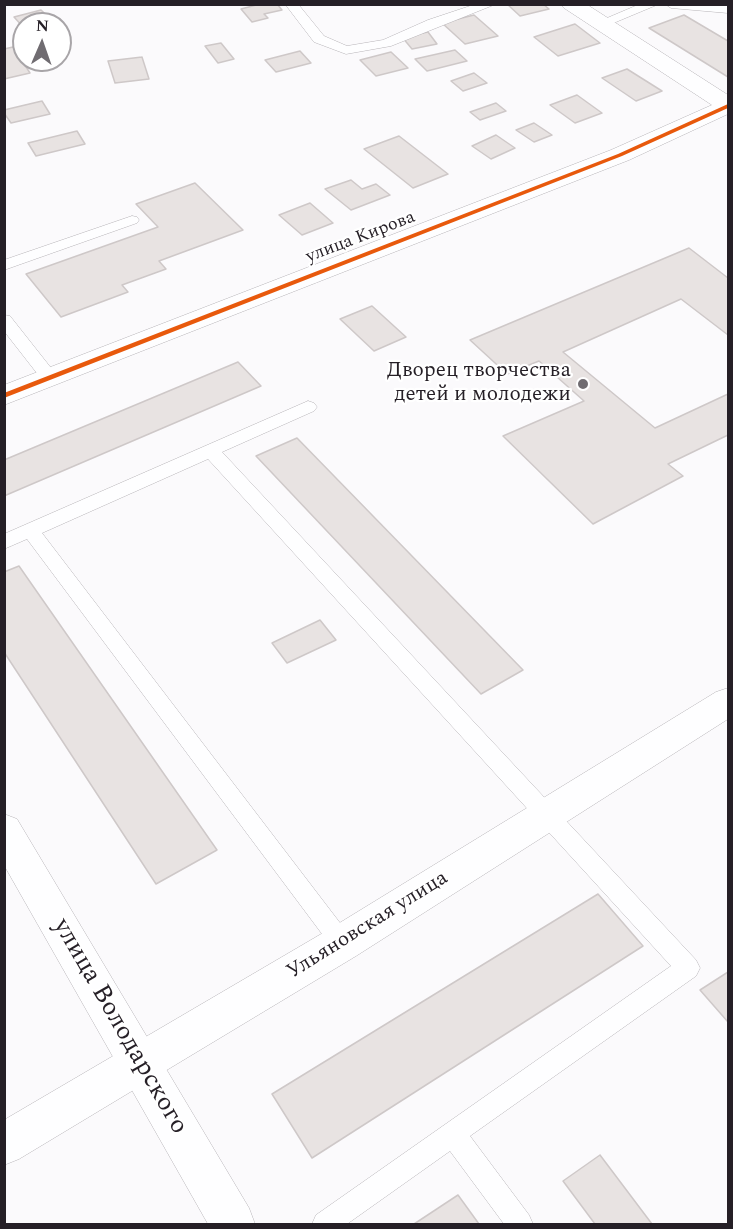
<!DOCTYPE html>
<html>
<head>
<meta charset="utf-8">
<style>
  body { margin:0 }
  #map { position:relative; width:733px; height:1229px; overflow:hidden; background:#fbfafc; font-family:Spectral,serif }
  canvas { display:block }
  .frame { position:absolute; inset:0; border:6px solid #251f26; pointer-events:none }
  .north { position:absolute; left:12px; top:12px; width:60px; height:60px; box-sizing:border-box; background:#fff; border:2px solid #a8a5a8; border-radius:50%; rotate:2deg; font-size:16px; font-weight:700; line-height:24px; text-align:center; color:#251f26 }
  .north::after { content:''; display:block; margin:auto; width:21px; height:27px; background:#706c71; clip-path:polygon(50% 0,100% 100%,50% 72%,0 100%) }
</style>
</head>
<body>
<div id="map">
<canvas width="733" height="1229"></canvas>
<div class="frame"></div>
<div class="north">N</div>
</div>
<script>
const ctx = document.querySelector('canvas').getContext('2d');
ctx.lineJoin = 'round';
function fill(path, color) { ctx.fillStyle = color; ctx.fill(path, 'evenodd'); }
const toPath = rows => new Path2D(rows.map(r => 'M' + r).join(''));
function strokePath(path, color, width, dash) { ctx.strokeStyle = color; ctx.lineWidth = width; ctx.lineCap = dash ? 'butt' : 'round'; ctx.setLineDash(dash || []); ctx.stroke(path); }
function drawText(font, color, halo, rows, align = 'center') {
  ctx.font = font + ' Spectral,serif'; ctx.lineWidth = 4.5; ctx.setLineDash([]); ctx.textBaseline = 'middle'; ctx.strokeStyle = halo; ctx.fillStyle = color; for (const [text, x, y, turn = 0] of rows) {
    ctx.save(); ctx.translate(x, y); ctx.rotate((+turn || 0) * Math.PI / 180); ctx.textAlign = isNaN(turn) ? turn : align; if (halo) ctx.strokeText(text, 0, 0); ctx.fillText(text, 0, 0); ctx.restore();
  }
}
const building = toPath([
  [260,4,277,4,282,10,264,14,268,18,252,22,241,9,260,4],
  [507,4,543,4,549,9,520,16,507,4],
  [41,10,54,22,24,24,24,28,14,17,41,10],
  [474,15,498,36,465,44,442,23,474,15],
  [684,15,728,41,728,77,649,28,684,15],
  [575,24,600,43,558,56,534,37,575,24],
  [428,32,437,44,412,49,402,37,428,32],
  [221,43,234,59,218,63,205,46,221,43],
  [13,47,30,73,4,79,4,49,13,47],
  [455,50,467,61,427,71,415,59,455,50],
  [300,51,311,63,276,72,265,60,300,51],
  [391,52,408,68,376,76,360,60,391,52],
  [142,57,149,79,115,83,108,61,142,57],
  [627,69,662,91,636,101,602,78,627,69],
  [474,73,487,83,463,91,451,81,474,73],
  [577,95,602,113,575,123,550,105,577,95],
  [42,101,50,114,11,123,4,113,4,110,42,101],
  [496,103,506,111,480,120,470,112,496,103],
  [534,123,552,135,534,142,516,130,534,123],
  [77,131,85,144,36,156,28,143,77,131],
  [496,135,515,148,491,159,472,146,496,135],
  [399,136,448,174,413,188,364,149,399,136],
  [351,180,362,189,376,184,390,195,351,210,325,189,351,180],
  [195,183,243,230,159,261,166,269,122,285,128,292,61,317,26,274,158,227,136,204,195,183],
  [310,203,333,223,302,235,279,215,310,203],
  [689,248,728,278,728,335,681,299,563,352,655,428,728,394,728,435,668,464,683,476,593,524,503,436,584,401,539,361,507,374,470,340,689,248],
  [372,306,406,337,374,351,340,319,372,306],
  [238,362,261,386,4,496,4,460,238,362],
  [297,438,523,670,481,694,256,456,297,438],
  [19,566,217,850,156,884,4,652,4,572,19,566],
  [320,620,336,640,287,663,272,643,320,620],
  [598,894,643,946,312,1158,272,1094,598,894],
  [728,972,728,1022,700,990,728,972],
  [600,1155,652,1224,595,1224,563,1181,600,1155],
  [458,1195,479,1224,414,1224,458,1195]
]);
fill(building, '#e8e3e2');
strokePath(building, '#cec8c8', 1.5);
const service = toPath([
  [285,4,298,4,324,36,347,46,383,40,428,20,476,4,496,4,391,46,346,54,314,42,285,4],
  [640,4,659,4,604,27,599,28,593,24,640,4],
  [665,4,728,5,728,13,671,8,665,4],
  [132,216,137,217,139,220,137,223,4,270,4,260,132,216],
  [4,315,10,316,55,373,57,377,55,381,43,381,4,331,4,315],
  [308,401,314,403,317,407,314,411,222,452,696,960,700,968,696,976,470,1136,529,1215,533,1224,504,1224,450,1151,347,1224,312,1224,316,1215,671,966,208,459,42,533,350,936,354,943,350,950,342,953,334,950,27,539,4,549,4,534,308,401]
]);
const minor = toPath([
  [561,4,586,4,728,95,728,114,629,160,4,405,4,385,611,150,712,105,564,8,561,4]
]);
const secondary = toPath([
  [4,814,17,819,249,1208,255,1224,208,1224,4,865,4,814]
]);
const primary = toPath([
  [728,688,728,719,356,956,19,1159,4,1165,4,1120,328,930,716,692,728,688]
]);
strokePath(service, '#b7b4b8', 1);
strokePath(minor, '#b7b4b8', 1);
strokePath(secondary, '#b7b4b8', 1);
strokePath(primary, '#b7b4b8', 1);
fill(service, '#fefeff');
fill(minor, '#fefeff');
fill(secondary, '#fefeff');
fill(primary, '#fefeff');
fill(toPath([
  [728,104,728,108,622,156,4,398,4,393,618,154,728,104]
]), '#e8590c');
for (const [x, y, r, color] of [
  [583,384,6,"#706c71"]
]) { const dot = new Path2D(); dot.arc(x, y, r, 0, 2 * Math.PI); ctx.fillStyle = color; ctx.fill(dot); strokePath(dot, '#fff', 2); }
drawText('18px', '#251f26', '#fff', [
  ["улица Кирова",361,238,-21]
]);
drawText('21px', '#251f26', '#fff', [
  ["Дворец творчества",571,372],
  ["детей и молодежи",571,396]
], 'right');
drawText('21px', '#251f26', '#fff', [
  ["Ульяновская улица",368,926,-32]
]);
drawText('26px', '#251f26', '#fff', [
  ["улица Володарского",119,1027,60]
]);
</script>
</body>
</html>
